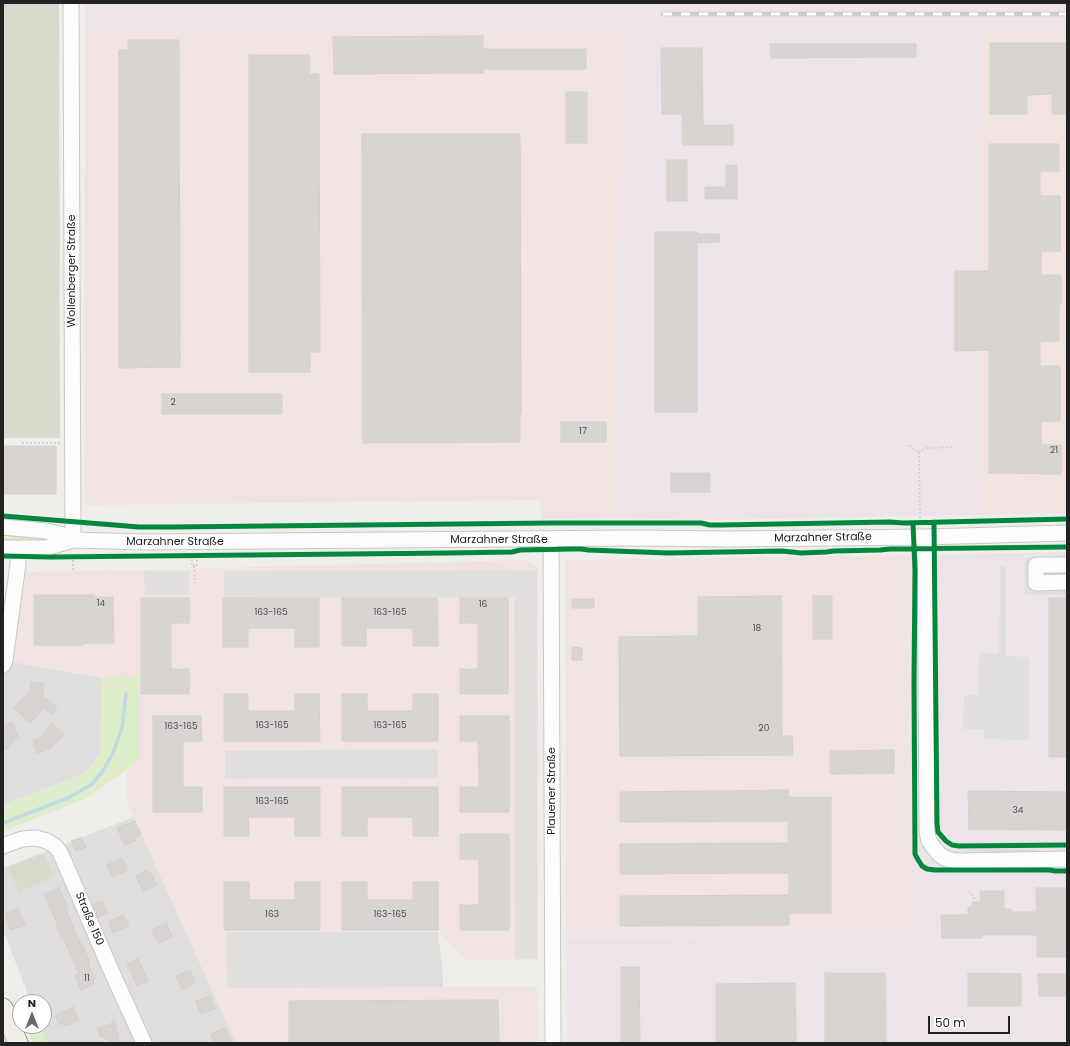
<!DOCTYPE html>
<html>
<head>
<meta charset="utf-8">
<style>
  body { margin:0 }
  #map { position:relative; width:1070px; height:1046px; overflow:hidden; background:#f0eeeb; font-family:Poppins,sans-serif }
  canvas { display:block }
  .frame { position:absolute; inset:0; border:4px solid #222; pointer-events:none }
  .north { position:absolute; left:12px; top:994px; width:40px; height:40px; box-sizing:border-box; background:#fff; border:1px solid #a7a7a7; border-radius:50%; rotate:0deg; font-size:11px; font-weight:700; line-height:16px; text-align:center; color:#222 }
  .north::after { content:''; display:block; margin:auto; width:14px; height:18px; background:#6a6968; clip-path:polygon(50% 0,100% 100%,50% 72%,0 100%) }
  .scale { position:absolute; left:928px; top:1016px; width:82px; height:18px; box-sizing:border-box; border:2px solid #222; border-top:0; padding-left:5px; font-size:12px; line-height:14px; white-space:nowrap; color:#222; -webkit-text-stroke:3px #fff; paint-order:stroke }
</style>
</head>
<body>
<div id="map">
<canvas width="1070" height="1046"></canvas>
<div class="frame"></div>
<div class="north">N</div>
<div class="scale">50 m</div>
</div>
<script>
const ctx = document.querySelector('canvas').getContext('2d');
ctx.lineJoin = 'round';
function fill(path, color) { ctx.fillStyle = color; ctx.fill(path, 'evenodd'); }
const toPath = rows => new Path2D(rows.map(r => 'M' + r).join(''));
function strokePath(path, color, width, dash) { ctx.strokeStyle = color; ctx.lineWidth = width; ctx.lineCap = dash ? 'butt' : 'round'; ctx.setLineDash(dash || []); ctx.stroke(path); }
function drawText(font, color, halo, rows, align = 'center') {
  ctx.font = font + ' Poppins,sans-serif'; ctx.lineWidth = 4; ctx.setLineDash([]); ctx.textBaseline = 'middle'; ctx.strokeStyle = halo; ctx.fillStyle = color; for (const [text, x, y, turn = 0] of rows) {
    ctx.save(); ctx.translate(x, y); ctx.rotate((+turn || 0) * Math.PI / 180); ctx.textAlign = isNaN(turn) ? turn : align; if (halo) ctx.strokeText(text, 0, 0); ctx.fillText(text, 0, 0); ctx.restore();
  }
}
fill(toPath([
  [3,660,102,678,100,755,85,773,3,805],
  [134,817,236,1043,47,1043,40,1026,44,1026,44,1002,31,1002,3,930,3,868]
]), '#dfdedc');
fill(toPath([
  [980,31,1067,31,1067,513,981,515,979,442],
  [329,32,620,33,617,518,541,519,540,500,85,505,85,33],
  [908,555,911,936,566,937,566,560],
  [525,560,538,567,538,960,465,960,438,932,226,932,227,987,537,987,538,1043,236,1043,127,803,127,770,139,761,139,676,102,678,11,661,26,572,139,570]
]), '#f1e3e1');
fill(toPath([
  [85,3,1067,3,1067,31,980,32,979,442,981,515,712,520,617,518,620,33,329,32,85,33],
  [1067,552,1067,1043,567,1043,566,938,911,936,908,555]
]), '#ede4e9');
fill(toPath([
  [3,3,59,3,60,438,3,438],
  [44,854,54,876,19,892,8,867]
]), '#d9d9cd');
fill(toPath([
  [3,531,47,535,47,541,3,541],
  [139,676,139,761,85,799,3,831,3,805,85,773,100,755,102,678],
  [26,1026,40,1026,47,1043,33,1043]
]), '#ddeccb');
fill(toPath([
  [1067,557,1067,595,1025,595,1025,558],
  [1000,566,1006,566,1006,656,1029,657,1029,740,984,739,984,729,963,729,964,695,978,695,979,653,999,653],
  [537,570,537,959,515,959,514,597,224,598,224,571],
  [144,571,189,571,189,595,145,595],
  [438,749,438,778,225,779,225,751],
  [969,849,1034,849,1038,852,966,852],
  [226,932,438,932,443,974,443,987,227,988]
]), '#e0dfde');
strokePath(toPath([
  [3,823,68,798,91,785,103,771,113,753,122,728,126,694]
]), '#bfdbe3', 3.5);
const building = toPath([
  [483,36,483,49,586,49,586,69,483,69,483,73,334,74,333,37,483,36],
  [128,40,179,40,180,367,119,368,119,50,128,50,128,40],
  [990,43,1067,43,1067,114,1052,114,1052,94,1027,95,1027,114,990,114,990,43],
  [770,44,916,44,916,57,771,58,770,44],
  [661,48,702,48,703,125,733,125,733,145,683,145,682,114,662,114,661,48],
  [249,55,309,55,309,74,319,74,320,352,310,352,310,372,249,372,249,55],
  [566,92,587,92,587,143,566,143,566,92],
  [362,134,520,134,521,414,520,414,520,442,363,443,362,134],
  [989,144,1059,144,1059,171,1040,171,1040,196,1060,196,1060,251,1041,251,1041,275,1061,275,1061,304,1059,304,1059,341,1040,341,1040,366,1060,366,1060,421,1041,421,1041,445,1061,445,1061,474,989,473,989,350,955,351,955,271,989,271,989,144],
  [667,160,687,160,687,201,667,201,667,160],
  [726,165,737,165,737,199,705,199,705,187,726,187,726,165],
  [655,232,697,232,697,234,719,234,720,242,697,243,697,412,655,412,655,232],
  [162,394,282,394,282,414,162,414,162,394],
  [561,422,606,422,606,442,561,442,561,422],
  [3,446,56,446,56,494,3,494,3,446],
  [671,473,710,473,710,492,671,492,671,473],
  [34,595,94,595,94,597,113,597,114,643,83,643,83,645,34,645,34,595],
  [781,596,782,736,792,736,793,755,620,756,619,637,698,636,698,597,781,596],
  [813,596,832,596,832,639,813,639,813,596],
  [141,598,189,598,189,623,171,623,171,669,189,669,189,694,141,694,141,598],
  [223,598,319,598,319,647,295,647,295,628,248,628,248,647,223,647,223,598],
  [342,598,437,598,438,646,413,646,413,628,366,628,366,646,342,646,342,598],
  [460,598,508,598,508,694,460,694,460,669,478,669,478,623,460,623,460,598],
  [1049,598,1067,598,1067,757,1049,757,1049,598],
  [572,599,594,599,594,608,572,608,572,599],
  [572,647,582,648,582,660,572,660,572,647],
  [31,682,44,684,42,696,57,707,52,714,44,708,30,723,14,708,30,691,31,682],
  [224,694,248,694,248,711,295,711,295,694,319,694,320,741,224,741,224,694],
  [342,694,367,694,367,711,413,711,413,694,438,694,438,741,342,741,342,694],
  [153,716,201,716,202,741,183,741,183,787,202,787,202,812,153,812,153,716],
  [460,716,509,716,509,812,460,812,460,787,479,787,478,741,460,741,460,716],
  [12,722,18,736,6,750,3,743,3,726,12,722],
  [52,723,64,734,51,748,37,753,34,744,34,740,45,736,43,734,52,723],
  [894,750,894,773,830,774,830,751,894,750],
  [224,787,320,787,320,836,295,836,295,817,248,817,249,836,224,836,224,787],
  [342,787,438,787,438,836,413,836,413,817,367,817,367,836,342,836,342,787],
  [788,790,788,797,831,797,831,913,789,913,789,925,620,926,620,896,789,895,789,873,620,874,620,844,788,843,788,821,620,822,620,792,788,790],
  [968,791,1067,792,1067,830,969,829,968,791],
  [135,821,141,834,134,838,135,841,125,845,117,828,135,821],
  [460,834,509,834,509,930,460,930,460,905,479,905,479,859,460,859,460,834],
  [81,838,86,847,76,851,71,841,81,838],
  [122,858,128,870,112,877,107,865,122,858],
  [147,870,149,874,151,873,157,885,143,891,136,876,147,870],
  [224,882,249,882,249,900,295,900,295,882,320,882,320,930,224,930,224,882],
  [342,882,367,882,367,900,413,900,413,882,438,882,438,930,342,930,342,882],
  [59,888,68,907,65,908,81,945,82,944,90,963,88,964,95,979,93,980,94,984,81,990,75,976,79,974,64,939,62,939,56,925,58,925,44,894,59,888],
  [1036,888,1067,888,1067,957,1037,957,1037,935,982,935,982,938,942,938,941,915,968,915,968,907,972,907,972,902,981,902,980,891,1004,891,1004,909,1011,909,1011,912,1037,912,1036,888],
  [102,901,107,913,98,917,93,905,102,901],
  [18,908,25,925,11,930,5,914,18,908],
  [123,915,129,926,113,933,108,922,123,915],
  [166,923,172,937,158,943,152,930,166,923],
  [138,959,148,981,137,986,127,964,138,959],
  [621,967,639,967,640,1043,621,1043,621,967],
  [190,970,194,980,194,984,182,989,176,976,190,970],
  [825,973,885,973,886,1043,825,1043,825,973],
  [968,973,1021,974,1021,1006,968,1006,968,973],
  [1038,974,1067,974,1067,996,1039,996,1038,974],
  [795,983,796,1043,716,1043,716,984,795,983],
  [210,996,215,1009,201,1014,196,1001,210,996],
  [498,1000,499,1043,289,1043,289,1001,498,1000],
  [73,1007,79,1020,66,1026,64,1023,60,1025,55,1016,73,1007],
  [114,1019,119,1043,113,1043,104,1037,100,1037,98,1028,110,1025,114,1019],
  [225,1028,232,1043,215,1043,211,1034,225,1028]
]);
fill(building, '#d7d4d2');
strokePath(building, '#d3d0cc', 1);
const minor = toPath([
  [71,3,73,540],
  [3,527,46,531,64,535,73,540],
  [925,537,927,822,927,832,929,841,934,848,940,855,947,859,956,861,1067,859],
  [551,539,553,1043],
  [3,548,46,548,73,540,144,542,632,538,729,539,925,537,1067,533],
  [1067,565,1036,565,1036,583,1067,582],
  [3,665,5,660,18,564,18,548],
  [3,846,22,839,36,838,47,841,55,846,60,852,110,968,144,1043]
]);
const major = toPath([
  [3,1008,18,1043]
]);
strokePath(minor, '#c9c8c7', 17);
strokePath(major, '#a79c86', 21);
strokePath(toPath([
  [22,443,61,443],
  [910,445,910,447,919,452,926,448,952,447],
  [919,452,920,518],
  [192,559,192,566,197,566,197,559],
  [73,560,73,571],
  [194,566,195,583],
  [969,891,977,902]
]), '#dccecd', 2, [2, 2]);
strokePath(minor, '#fdfcfc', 15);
strokePath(major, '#f3ede7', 19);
strokePath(toPath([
  [3,1033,7,1043]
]), '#ccc', 1);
const rail = toPath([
  [663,14,1067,14]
]);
strokePath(rail, '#ccc', 4.5);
strokePath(rail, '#fff', 3, [9]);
strokePath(toPath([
  [3,516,139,527,171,527,551,523,701,523,710,525,721,525,890,522,903,523,1067,519],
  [934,522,937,824,938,832,946,841,952,845,959,846,1067,845],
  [913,523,915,570,914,683,915,854,917,858,922,866,927,869,935,870,1050,870,1055,871,1067,871],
  [3,556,50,557,449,553,512,552,520,550,572,549,581,549,588,550,668,553,782,551,801,553,826,552,834,551,880,550,890,549,1067,547]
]), '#00873e', 5);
drawText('9px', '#4f4e4e', null, [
  ["2",173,403],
  ["17",583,432],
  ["21",1054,451],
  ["14",101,604],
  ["16",483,605],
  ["163-165",271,613],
  ["163-165",390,613],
  ["18",757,629],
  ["163-165",272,726],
  ["163-165",390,726],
  ["163-165",181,727],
  ["20",764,729],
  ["163-165",272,802],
  ["34",1018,811],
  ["163",272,915],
  ["163-165",390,915],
  ["11",87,979]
]);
drawText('11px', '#222', '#fff', [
  ["Wollenberger Straße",72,271,-90],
  ["Marzahner Straße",823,538,-1],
  ["Marzahner Straße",499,540],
  ["Marzahner Straße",175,542],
  ["Plauener Straße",552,791,-90],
  ["Straße 150",89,919,67]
]);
</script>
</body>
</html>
